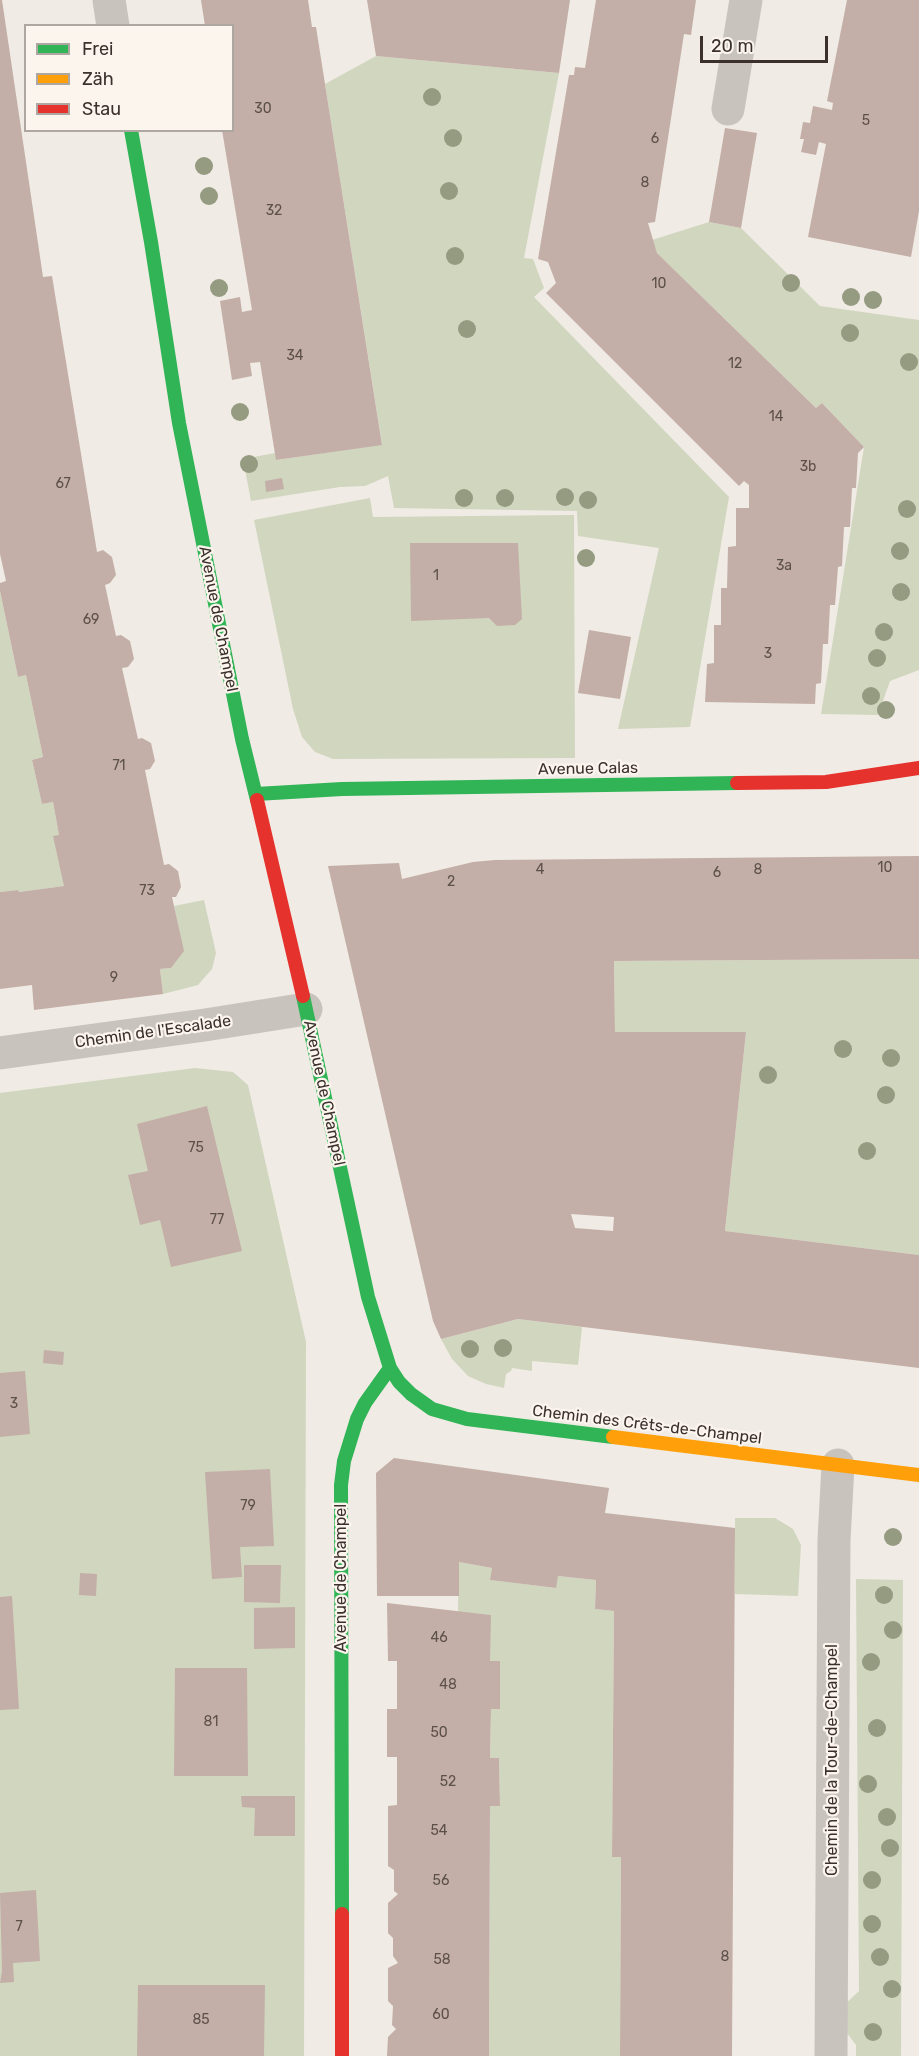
<!DOCTYPE html>
<html>
<head>
<meta charset="utf-8">
<style>
  body { margin:0 }
  #map { position:relative; width:919px; height:2056px; overflow:hidden; background:#f0ebe5; font-family:Rubik,sans-serif }
  canvas { display:block }
  .legend { position:absolute; left:24px; top:24px; width:210px; height:108px; box-sizing:border-box; background:#fbf5ee; border:2px solid #aea6a0; margin:0; padding:8px 10px; list-style:none; font-size:18px; color:#3b302b }
  .legend li { display:flex; align-items:center; gap:12px; height:30px }
  .legend b { width:30px; border:2px solid #aea6a0 }
  .scale { position:absolute; left:700px; top:36px; width:128px; height:27px; box-sizing:border-box; border:3px solid #3b302b; border-top:0; padding-left:8px; font-size:18px; line-height:21px; white-space:nowrap; color:#3b302b; -webkit-text-stroke:4px #fbf5ee; paint-order:stroke }
</style>
</head>
<body>
<div id="map">
<canvas width="919" height="2056"></canvas>
<ul class="legend">
<li><b style="height:8px;background:#30b455"></b>Frei</li>
<li><b style="height:8px;background:#ff9f0a"></b>Zäh</li>
<li><b style="height:8px;background:#e5322d"></b>Stau</li>
</ul>
<div class="scale">20 m</div>
</div>
<script>
const ctx = document.querySelector('canvas').getContext('2d');
ctx.lineJoin = 'round';
function fill(path, color) { ctx.fillStyle = color; ctx.fill(path, 'evenodd'); }
const toPath = rows => new Path2D(rows.map(r => 'M' + r).join(''));
function strokePath(path, color, width, dash) { ctx.strokeStyle = color; ctx.lineWidth = width; ctx.lineCap = dash ? 'butt' : 'round'; ctx.setLineDash(dash || []); ctx.stroke(path); }
function drawText(font, color, halo, rows, align = 'center') {
  ctx.font = font + ' Rubik,sans-serif'; ctx.lineWidth = 4.5; ctx.setLineDash([]); ctx.textBaseline = 'middle'; ctx.strokeStyle = halo; ctx.fillStyle = color; for (const [text, x, y, turn = 0] of rows) {
    ctx.save(); ctx.translate(x, y); ctx.rotate((+turn || 0) * Math.PI / 180); ctx.textAlign = isNaN(turn) ? turn : align; if (halo) ctx.strokeText(text, 0, 0); ctx.fillText(text, 0, 0); ctx.restore();
  }
}
fill(toPath([
  [376,56,559,73,524,258,533,259,544,288,534,297,729,497,690,727,618,729,659,548,578,536,577,511,394,508,388,476,365,486,340,487,251,501,243,459,275,453,277,460,382,444,325,84],
  [709,222,741,228,820,306,919,320,919,670,890,681,878,715,821,714,864,447,822,403,816,408,657,253,652,240],
  [370,498,373,517,574,515,575,758,333,759,315,752,302,737,293,709,254,520],
  [0,591,18,677,26,675,43,757,32,760,42,804,53,802,59,835,64,886,19,892,18,890,0,892],
  [204,900,216,953,212,969,198,985,163,994,160,969,171,968,183,951,174,906],
  [919,959,919,1255,725,1231,746,1032,615,1032,614,961],
  [195,1068,233,1072,248,1085,306,1342,304,2056,0,2056,0,1093],
  [518,1319,582,1327,578,1365,532,1361,532,1371,512,1368,511,1371,506,1374,504,1388,486,1384,468,1376,452,1359,441,1339],
  [735,1518,775,1518,793,1529,801,1545,798,1596,735,1594],
  [459,1562,492,1568,491,1580,555,1588,558,1576,596,1580,595,1609,614,1611,612,1857,621,1857,620,2056,489,2056,490,1806,500,1805,499,1759,490,1758,491,1709,500,1709,500,1661,490,1661,490,1615,458,1612],
  [856,1579,903,1580,901,2056,856,2056,856,2045,847,2033,841,2008,859,1991]
]), '#d1d6bf');
fill(toPath([
  [0,0,2,0,43,277,52,276,97,552,103,550,112,557,116,575,110,583,105,585,116,636,121,635,130,641,134,659,128,667,122,668,138,739,142,738,151,743,155,761,150,769,145,770,164,865,169,864,178,871,181,887,176,897,172,897,184,951,171,968,160,969,163,994,34,1010,32,985,0,989,0,892,18,890,19,892,64,886,53,836,59,835,53,802,42,804,32,760,43,757,26,675,18,677,0,591,0,583,6,581,0,554],
  [201,0,308,0,312,27,316,27,382,445,276,460,260,362,250,363,252,376,232,380,220,301,240,297,242,312,252,310,222,130,232,130,232,26,205,26],
  [367,0,570,0,559,73,376,56],
  [596,0,696,0,691,35,684,34,655,222,648,223,657,253,816,408,822,403,864,447,858,453,856,488,852,488,850,527,844,527,842,566,838,567,835,605,830,605,828,644,823,644,821,683,816,684,815,704,705,702,707,664,714,663,714,625,721,625,721,588,727,588,728,547,736,546,736,508,749,508,749,485,744,481,739,486,546,293,556,283,548,262,538,259,569,75,574,75,575,67,585,68],
  [847,0,919,0,919,211,911,257,808,237,826,144,819,142,816,155,801,152,804,139,800,139,803,122,810,123,813,106,832,110,833,103,827,101],
  [725,128,757,133,741,228,709,222],
  [282,478,284,489,266,492,265,481],
  [410,543,518,543,522,619,515,625,497,626,489,618,411,621],
  [589,630,631,637,620,699,578,693],
  [919,856,919,959,614,961,615,1032,746,1032,725,1231,919,1255,919,1368,518,1319,441,1339,433,1321,328,866,399,863,402,879,473,862,495,860],
  [571,1214,614,1217,613,1231,575,1228],
  [207,1106,242,1251,171,1267,160,1220,140,1225,128,1175,148,1171,137,1124],
  [44,1350,64,1352,63,1365,43,1363],
  [25,1371,30,1434,0,1437,0,1373],
  [394,1458,609,1488,605,1513,735,1528,732,2056,620,2056,621,1857,612,1857,614,1611,595,1609,596,1580,558,1576,556,1588,490,1580,492,1568,459,1562,459,1596,377,1596,376,1473],
  [270,1469,274,1546,240,1547,242,1577,212,1579,205,1472],
  [244,1565,281,1565,280,1603,244,1602],
  [80,1573,97,1574,96,1596,79,1595],
  [12,1596,19,1709,0,1710,0,1597],
  [387,1603,491,1615,490,1661,500,1661,500,1709,491,1709,490,1758,499,1758,500,1806,490,1806,489,2056,387,2056,388,2037,396,2029,392,2025,393,2006,388,2001,388,1968,398,1963,393,1956,393,1938,388,1933,388,1903,398,1894,394,1891,394,1870,388,1866,388,1806,397,1805,397,1757,387,1757,387,1709,397,1709,397,1661,388,1661],
  [295,1607,295,1648,254,1649,254,1608],
  [175,1668,247,1668,248,1776,174,1776],
  [241,1796,295,1796,295,1836,254,1836,255,1808,242,1807],
  [36,1890,40,1961,13,1963,14,1982,0,1983,2,1971,0,1893],
  [138,1985,265,1985,264,2056,137,2056]
]), '#c3afa7');
strokePath(toPath([
  [109,0,113,26],
  [728,109,746,0],
  [0,1053,205,1025,306,1009],
  [831,2056,834,1540,838,1465]
]), '#c9c3be', 33);
strokePath(toPath([
  [131,130,151,242,179,423,242,739,257,800],
  [256,794,342,789,737,783],
  [303,996,368,1297,390,1368,399,1382,411,1394,432,1409,467,1419,613,1437],
  [342,1914,341,1485,344,1461,357,1419,365,1403,390,1368]
]), '#30b455', 14);
strokePath(toPath([
  [613,1437,919,1475]
]), '#ff9f0a', 14);
strokePath(toPath([
  [737,783,826,782,919,768],
  [257,800,303,996],
  [342,1914,342,2056]
]), '#e5322d', 14);
ctx.fillStyle = '#959b80';
for (const [x, y] of [
  [432,97],
  [453,138],
  [204,166],
  [449,191],
  [209,196],
  [455,256],
  [791,283],
  [219,288],
  [851,297],
  [873,300],
  [467,329],
  [850,333],
  [909,362],
  [240,412],
  [249,464],
  [565,497],
  [464,498],
  [505,498],
  [588,500],
  [907,509],
  [900,551],
  [586,558],
  [901,592],
  [884,632],
  [877,658],
  [871,696],
  [886,710],
  [843,1049],
  [891,1058],
  [768,1075],
  [886,1095],
  [867,1151],
  [503,1348],
  [470,1349],
  [893,1537],
  [884,1595],
  [893,1630],
  [871,1662],
  [877,1728],
  [868,1784],
  [887,1817],
  [890,1848],
  [872,1880],
  [872,1924],
  [880,1957],
  [892,1989],
  [873,2032]
]) { ctx.beginPath(); ctx.arc(x, y, 9, 0, 2 * Math.PI); ctx.fill(); }
drawText('14px', '#5d504a', null, [
  ["30",263,109],
  ["5",866,121],
  ["6",655,139],
  ["8",645,183],
  ["32",274,211],
  ["10",659,284],
  ["34",295,356],
  ["12",735,364],
  ["14",776,417],
  ["3b",808,467],
  ["67",63,484],
  ["3a",784,566],
  ["1",436,576],
  ["69",91,620],
  ["3",768,654],
  ["71",119,766],
  ["10",885,868],
  ["4",540,870],
  ["8",758,870],
  ["6",717,873],
  ["2",451,882],
  ["73",147,891],
  ["9",114,978],
  ["75",196,1148],
  ["77",217,1220],
  ["3",14,1404],
  ["79",248,1506],
  ["46",439,1638],
  ["48",448,1685],
  ["81",211,1722],
  ["50",439,1733],
  ["52",448,1782],
  ["54",439,1831],
  ["56",441,1881],
  ["7",19,1927],
  ["8",725,1957],
  ["58",442,1960],
  ["60",441,2015],
  ["85",201,2020]
]);
drawText('16px', '#3b302b', '#fbf5ee', [
  ["Avenue de Champel",218,619,79],
  ["Avenue Calas",588,769,-1],
  ["Chemin de l'Escalade",153,1032,-8],
  ["Avenue de Champel",324,1093,78],
  ["Chemin des Crêts-de-Champel",647,1425,7],
  ["Avenue de Champel",341,1578,-90],
  ["Chemin de la Tour-de-Champel",832,1760,-90]
]);
</script>
</body>
</html>
